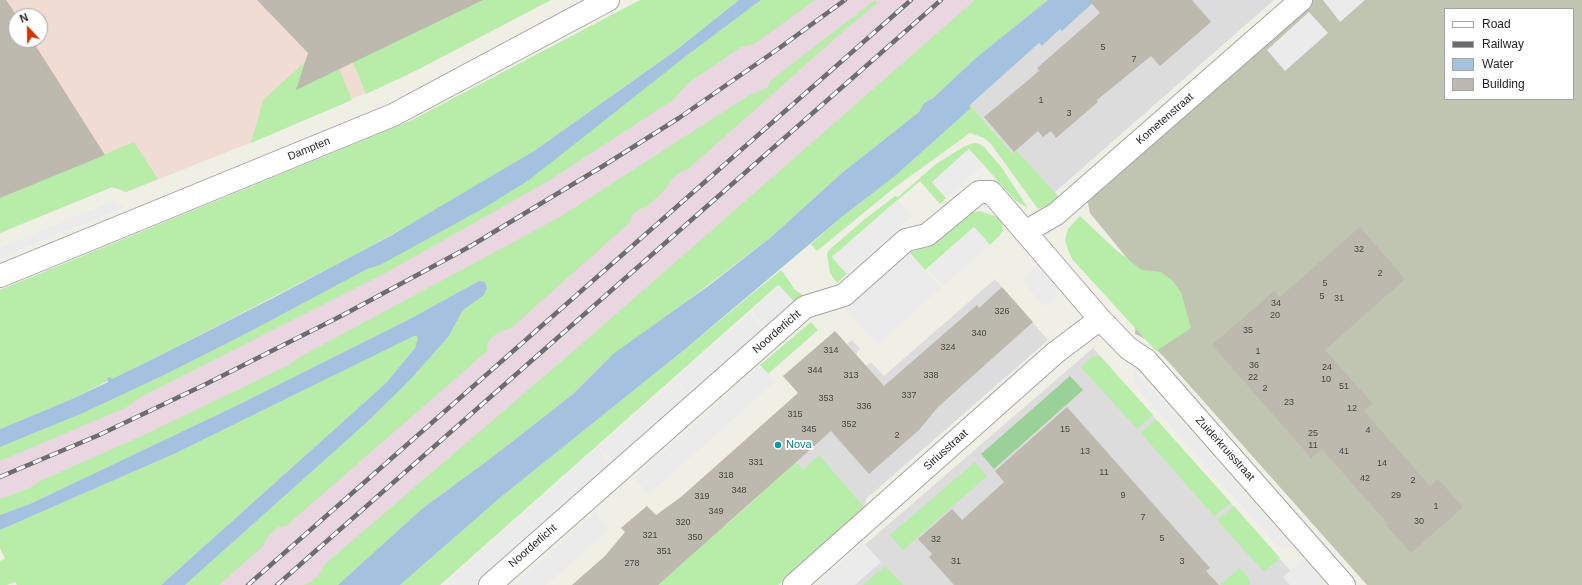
<!DOCTYPE html>
<html>
<head>
<meta charset="utf-8">
<style>
  body { margin:0 }
  #map { position:relative; width:1582px; height:585px; overflow:hidden; background:#f0efe5; font-family:Helvetica,sans-serif }
  canvas { display:block }
  .legend { position:absolute; left:1444px; top:8px; width:130px; height:92px; box-sizing:border-box; background:#fff; border:1px solid #a5a5a5; margin:0; padding:5px 7px; list-style:none; font-size:12px; color:#1f1f1f }
  .legend li { display:flex; align-items:center; gap:8px; height:20px }
  .legend b { width:20px; border:1px solid #a5a5a5 }
  .north { position:absolute; left:8px; top:8px; width:40px; height:40px; box-sizing:border-box; background:#fff; border:1px solid #a5a5a5; border-radius:50%; rotate:338deg; font-size:11px; font-weight:700; line-height:16px; text-align:center; color:#1f1f1f }
  .north::after { content:''; display:block; margin:auto; width:14px; height:18px; background:#ce3600; clip-path:polygon(50% 0,100% 100%,50% 72%,0 100%) }
</style>
</head>
<body>
<div id="map">
<canvas width="1582" height="585"></canvas>
<ul class="legend">
<li><b style="height:5px;background:#fff"></b>Road</li>
<li><b style="height:5px;background:#6d6d6d"></b>Railway</li>
<li><b style="height:11px;background:#a4c2df"></b>Water</li>
<li><b style="height:11px;background:#bdb9ae"></b>Building</li>
</ul>
<div class="north">N</div>
</div>
<script>
const ctx = document.querySelector('canvas').getContext('2d');
ctx.lineJoin = 'round';
function fill(path, color) { ctx.fillStyle = color; ctx.fill(path, 'evenodd'); }
const toPath = rows => new Path2D(rows.map(r => 'M' + r).join(''));
function strokePath(path, color, width, dash) { ctx.strokeStyle = color; ctx.lineWidth = width; ctx.lineCap = dash ? 'butt' : 'round'; ctx.setLineDash(dash || []); ctx.stroke(path); }
function drawText(font, color, halo, rows, align = 'center') {
  ctx.font = font + ' Helvetica,sans-serif'; ctx.lineWidth = 4; ctx.setLineDash([]); ctx.textBaseline = 'middle'; ctx.strokeStyle = halo; ctx.fillStyle = color; for (const [text, x, y, turn = 0] of rows) {
    ctx.save(); ctx.translate(x, y); ctx.rotate((+turn || 0) * Math.PI / 180); ctx.textAlign = isNaN(turn) ? turn : align; if (halo) ctx.strokeText(text, 0, 0); ctx.fillText(text, 0, 0); ctx.restore();
  }
}
fill(toPath([
  [1096,0,1274,0,1054,193,1016,150,1012,153,970,105,1039,43,1042,46,1060,29,1062,30],
  [995,279,1048,340,866,499,865,508,819,456,803,470,786,471,773,484,769,480,763,492,725,525,722,522,715,534,701,546,572,585,632,540,621,528,647,506,660,520,681,497,798,393,783,376,835,331,847,344,852,340,860,349,856,354,866,366,871,362,884,376],
  [1093,348,1303,585,818,585]
]), '#dddcdc');
fill(toPath([
  [0,0,551,0,407,75,255,141,126,192,112,187,0,233],
  [16,16,40,16,40,40,16,40]
]), '#f1dcd3');
fill(toPath([
  [761,0,1048,0,977,57,952,80,349,585,185,585,365,424,448,337,240,404,30,504,0,515,0,447,62,422,251,331,681,60]
]), '#e9d6e1');
fill(toPath([
  [1313,0,1582,0,1582,585,1367,585,1166,359,1146,339,1135,334,1140,274,1090,213,1087,199],
  [1445,9,1573,9,1573,99,1445,99]
]), '#bfc5b0');
fill(toPath([
  [483,0,551,0,419,69,366,94,353,62],
  [640,0,739,0,675,51,534,151,433,212,347,259,143,364,111,380,110,377,107,378,108,381,72,399,0,429,0,290,410,121],
  [761,0,815,0,754,44,741,47,688,83,673,100,548,181,389,271,139,398,127,407,0,461,0,447,83,413,164,375,251,331,367,269,380,265,681,60],
  [875,0,877,3,848,27,688,169,680,172,672,179,666,189,646,207,640,209,632,215,629,223,510,329,501,331,492,337,487,343,487,351,286,526,278,527,268,536,263,546,219,585,185,585,365,424,409,381,448,337,463,310,484,295,479,281,410,319,240,404,30,504,0,515,0,499,30,488,38,482,146,434,289,365,298,358,560,217,751,94,757,93,768,87,770,81],
  [975,0,1048,0,977,57,933,98,924,103,919,112,843,172,770,238,597,369,572,395,490,459,423,508,338,585,303,585,311,582,319,575,325,564,591,336],
  [305,62,339,68,352,100,251,143,263,100],
  [970,105,1012,153,1016,150,1060,198,1054,203,1038,209,991,144,984,138,970,133,894,188,817,251,811,244,843,216,895,176,970,109],
  [134,142,158,179,126,192,112,187,0,233,0,198],
  [974,143,978,143,984,147,1002,168,1028,208,1016,201,969,149,932,182,946,198,940,204,920,181,832,257,847,274,837,283,830,273,827,254,829,250,865,219,895,196,898,197,936,164,965,146],
  [980,211,997,217,1002,223,1003,230,1000,235,990,245,974,227,925,270,909,252,929,247,962,218,970,213],
  [1080,216,1116,250,1142,270,1161,272,1172,280,1181,292,1191,328,1156,351,1072,259,1068,250,1065,240,1068,229],
  [781,270,790,282,794,289,804,296,795,303,778,285,440,585,400,585,501,497,684,350],
  [811,322,818,330,768,374,760,365],
  [414,336,417,336,418,339,415,348,386,383,161,585,17,585,15,582,7,585,0,585,0,561,5,559,0,548,0,530,174,454],
  [1097,356,1101,357,1153,415,1137,429,1081,367,1091,357],
  [1156,419,1231,503,1214,516,1141,433],
  [819,455,865,508,778,585,653,585,714,535,722,522,726,525,762,493,759,489,769,480,773,483,786,471,793,459,803,470],
  [975,462,987,476,903,550,890,535],
  [1234,506,1280,558,1264,572,1217,520],
  [885,566,903,585,863,585],
  [1240,568,1250,580,1250,585,1220,585]
]), '#b8eca9');
fill(toPath([
  [1070,376,1083,390,994,469,981,454]
]), '#9ad198');
fill(toPath([
  [1323,0,1365,0,1340,22],
  [1309,12,1328,33,1285,71,1267,50],
  [969,149,983,165,946,198,932,182],
  [897,200,912,216,847,274,832,257],
  [113,201,125,207,0,258,0,248],
  [974,227,990,245,943,286,927,269],
  [909,252,941,288,877,345,845,309],
  [1039,264,1064,291,1045,307,1021,280],
  [780,286,795,303,767,328,752,311],
  [750,313,765,330,690,396,675,379],
  [760,365,775,382,649,494,634,478],
  [1134,369,1293,548,1279,548,1133,384],
  [674,380,688,397,614,463,599,446],
  [597,447,612,465,538,530,523,514],
  [595,513,609,529,546,585,513,585],
  [521,515,536,532,477,585,451,585,447,581],
  [865,541,865,544,881,562,855,585,816,585],
  [1301,558,1325,585,1290,585,1283,577,1302,560]
]), '#ebebeb');
fill(toPath([
  [739,0,761,0,681,60,529,180,484,208,380,265,367,269,251,331,164,375,83,413,0,447,0,429,72,399,108,382,107,378,110,377,112,379,143,364,275,297,392,235,534,151,675,51],
  [1048,0,1096,0,1062,31,1060,29,1042,46,1039,43,970,105,970,109,895,176,843,216,684,350,501,497,400,585,338,585,423,508,490,459,572,395,613,354,707,287,770,238,843,172,919,112,924,103,933,98,977,57],
  [479,281,485,282,487,288,484,295,463,310,448,337,409,381,365,424,185,585,161,585,386,383,415,348,418,339,417,336,414,336,174,454,0,530,0,515,30,504,240,404,410,319]
]), '#a4c2df');
fill(toPath([
  [0,0,6,0,17,16,16,40,32,40,105,155,0,198],
  [257,0,483,0,296,90,308,53],
  [1089,0,1192,0,1211,22,1160,66,1151,56,1097,100,1098,102,1056,138,1051,131,1043,137,1038,131,1014,152,984,117,1039,71,1037,68,1100,13],
  [1360,227,1405,279,1325,350,1373,404,1364,411,1430,486,1438,479,1463,507,1411,553,1386,525,1387,523,1322,449,1311,458,1212,345,1274,291,1280,297],
  [1002,287,1033,322,938,407,919,430,869,474,831,431,658,585,572,585,605,556,625,532,621,528,647,506,656,515,681,497,798,393,783,376,835,331,884,386,977,305,979,308],
  [1067,407,1210,568,1206,571,1219,585,954,585,929,557,932,554,918,539,952,509,962,520,1004,482,995,471]
]), '#bdb9ae');
const minor = toPath([
  [1025,232,1056,214,1301,0],
  [0,276,393,115,608,0],
  [490,585,805,307,844,295,906,240,927,235,979,192,991,192,1100,319,1128,348,1146,360,1344,585],
  [794,585,1055,353,1100,319]
]);
strokePath(minor, '#a6a6a6', 24);
strokePath(minor, '#fff', 22);
const rail = toPath([
  [0,477,99,435,204,385,343,315,469,247,603,166,679,118,778,49,845,0],
  [248,585,911,0],
  [277,585,941,0]
]);
strokePath(rail, '#6d6d6d', 4.5);
strokePath(rail, '#fff', 3, [9]);
for (const [x, y, r, color] of [
  [778,445,4,"#0f9aa8"]
]) { const dot = new Path2D(); dot.arc(x, y, r, 0, 2 * Math.PI); ctx.fillStyle = color; ctx.fill(dot); strokePath(dot, '#fff', 1.5); }
drawText('9px', '#464643', null, [
  ["5",1103,48],
  ["7",1134,60],
  ["1",1041,101],
  ["3",1069,114],
  ["32",1359,250],
  ["2",1380,274],
  ["5",1325,284],
  ["5",1322,297],
  ["31",1339,299],
  ["34",1276,304],
  ["326",1002,312],
  ["20",1275,316],
  ["35",1248,331],
  ["340",979,334],
  ["324",948,348],
  ["314",831,351],
  ["1",1258,352],
  ["36",1254,366],
  ["24",1327,368],
  ["344",815,371],
  ["313",851,376],
  ["338",931,376],
  ["22",1253,378],
  ["10",1326,380],
  ["51",1344,387],
  ["2",1265,389],
  ["337",909,396],
  ["353",826,399],
  ["23",1289,403],
  ["336",864,407],
  ["12",1352,409],
  ["315",795,415],
  ["352",849,425],
  ["345",809,430],
  ["15",1065,430],
  ["4",1368,431],
  ["25",1313,434],
  ["2",897,436],
  ["11",1313,446],
  ["13",1085,452],
  ["41",1344,452],
  ["331",756,463],
  ["14",1382,464],
  ["11",1104,473],
  ["318",726,476],
  ["42",1365,479],
  ["2",1413,481],
  ["348",739,491],
  ["9",1123,496],
  ["29",1396,496],
  ["319",702,497],
  ["1",1436,507],
  ["349",716,512],
  ["7",1143,518],
  ["30",1419,522],
  ["320",683,523],
  ["321",650,536],
  ["350",695,538],
  ["5",1162,539],
  ["32",936,540],
  ["351",664,552],
  ["31",956,562],
  ["3",1182,562],
  ["278",632,564]
]);
drawText('11px', '#1f1f1f', '#fff', [
  ["Kometenstraat",1165,119,-41],
  ["Dampten",309,149,-22],
  ["Noorderlicht",777,332,-41],
  ["Zuiderkruisstraat",1225,449,48],
  ["Siriusstraat",946,450,-42],
  ["Noorderlicht",533,546,-41]
]);
drawText('11px', '#0d838f', '#fff', [
  ["Nova",786,445]
], 'left');
</script>
</body>
</html>
